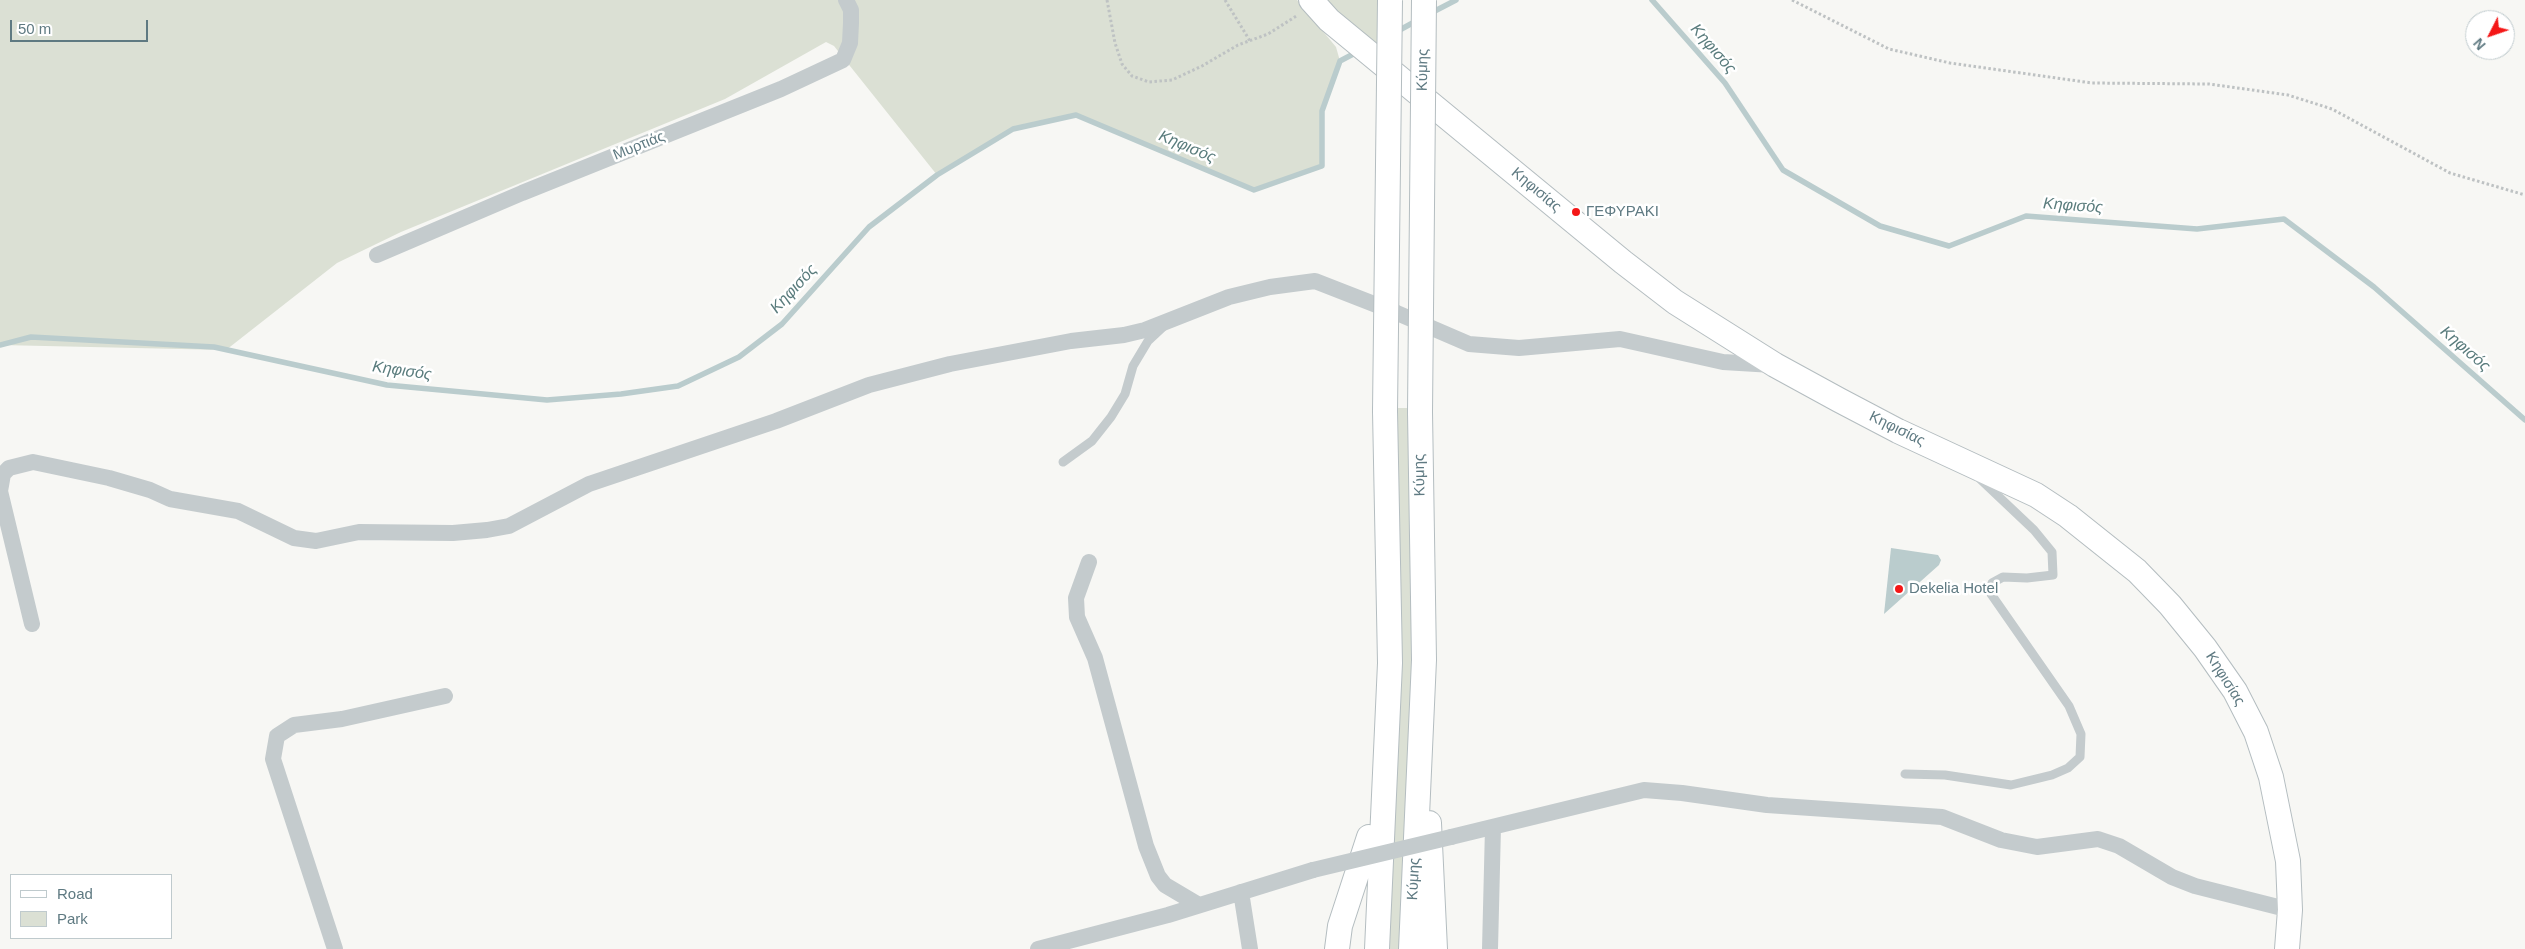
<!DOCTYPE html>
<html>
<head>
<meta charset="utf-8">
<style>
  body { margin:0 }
  #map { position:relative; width:2525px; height:949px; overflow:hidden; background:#f7f7f4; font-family:Arial,sans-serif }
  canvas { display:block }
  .legend { position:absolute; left:10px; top:874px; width:162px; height:65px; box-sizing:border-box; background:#fff; border:1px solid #bfcacd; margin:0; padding:6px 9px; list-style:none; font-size:15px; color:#5f7a82 }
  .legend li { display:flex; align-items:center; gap:10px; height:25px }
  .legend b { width:25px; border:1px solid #bfcacd }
  .north { position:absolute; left:2465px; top:10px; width:50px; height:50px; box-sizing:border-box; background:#fff; border:1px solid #bfcacd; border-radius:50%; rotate:229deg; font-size:14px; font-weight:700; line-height:20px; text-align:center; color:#5f7a82 }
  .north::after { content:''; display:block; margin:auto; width:18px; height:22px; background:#f41717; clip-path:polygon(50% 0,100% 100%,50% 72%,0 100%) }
  .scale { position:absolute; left:10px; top:20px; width:138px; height:22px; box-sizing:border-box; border:2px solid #5f7a82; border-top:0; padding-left:6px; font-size:15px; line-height:18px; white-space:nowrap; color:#5f7a82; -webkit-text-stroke:4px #fff; paint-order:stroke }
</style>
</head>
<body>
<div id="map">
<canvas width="2525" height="949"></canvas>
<ul class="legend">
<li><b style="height:6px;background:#fff"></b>Road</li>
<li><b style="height:14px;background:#dbe0d4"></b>Park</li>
</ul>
<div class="north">N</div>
<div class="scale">50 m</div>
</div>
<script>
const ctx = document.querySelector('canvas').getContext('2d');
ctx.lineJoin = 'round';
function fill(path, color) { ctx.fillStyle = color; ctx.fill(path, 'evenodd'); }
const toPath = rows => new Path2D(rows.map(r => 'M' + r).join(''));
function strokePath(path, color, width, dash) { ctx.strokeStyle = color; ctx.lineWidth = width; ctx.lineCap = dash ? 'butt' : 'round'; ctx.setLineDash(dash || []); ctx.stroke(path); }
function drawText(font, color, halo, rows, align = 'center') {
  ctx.font = font + ' Arial,sans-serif'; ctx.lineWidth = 5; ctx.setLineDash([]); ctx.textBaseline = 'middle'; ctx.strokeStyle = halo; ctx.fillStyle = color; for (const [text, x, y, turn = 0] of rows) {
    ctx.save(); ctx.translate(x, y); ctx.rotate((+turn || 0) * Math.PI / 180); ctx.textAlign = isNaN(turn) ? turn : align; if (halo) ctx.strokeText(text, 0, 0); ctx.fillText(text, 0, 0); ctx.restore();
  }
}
fill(toPath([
  [0,0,1297,0,1336,47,1340,61,1322,111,1322,166,1254,190,1076,115,1013,129,937,175,834,46,826,42,725,99,401,232,337,263,226,350,0,345],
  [1320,0,1379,0,1378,58],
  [1396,408,1408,408,1413,660,1400,949,1388,949]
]), '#dbe0d4');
fill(toPath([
  [1891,548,1938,555,1941,560,1939,565,1884,614]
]), '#bacccd');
strokePath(toPath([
  [1652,0,1725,83,1783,170,1880,226,1949,246,2026,216,2197,229,2284,219,2374,287,2525,420],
  [1431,13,1456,0],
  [1396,32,1418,20],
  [0,345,31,337,214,347,387,385,547,400,621,394,678,386,739,357,782,324,869,227,937,175,1013,129,1076,115,1254,190,1322,166,1322,111,1340,61,1359,51]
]), '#bacccd', 5.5);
const secondary = toPath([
  [1311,0,1329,20,1623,262,1675,302,1775,365,1839,400,1898,431,2036,495,2068,516,2137,571,2170,605,2205,648,2235,691,2256,732,2271,777,2288,861,2290,910,2287,949],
  [1429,823,1435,949],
  [1337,949,1340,926,1369,837],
  [1377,949,1390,663,1385,411],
  [1411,949,1424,660,1420,412]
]);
strokePath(secondary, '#b4bdc0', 26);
strokePath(toPath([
  [1107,0,1115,43,1122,64,1132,76,1149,82,1172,80,1202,66,1238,45,1268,34,1298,15],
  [1225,0,1250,41],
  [1792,0,1889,49,1950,63,2092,83,2209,84,2288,95,2332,109,2450,173,2525,195]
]), '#bec2c3', 3, [2.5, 2.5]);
strokePath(toPath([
  [1063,462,1092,441,1111,417,1125,394,1133,366,1148,341,1163,327],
  [1905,774,1945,775,2011,785,2052,775,2068,768,2080,757,2081,734,2069,706,1991,594,1992,583,2003,577,2027,578,2053,575,2052,552,2034,530,1978,477]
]), '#c4cbcd', 9);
strokePath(toPath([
  [377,255,522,193,781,89,843,60,850,43,851,23,851,10,846,0],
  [1089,562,1076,598,1077,617,1095,658,1146,846,1158,876,1165,885,1197,904],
  [32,624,0,491,3,474,9,468,33,462,109,478,150,490,170,499,238,511,294,538,316,541,359,532,453,533,487,530,509,526,589,484,776,421,869,385,950,364,1071,341,1124,335,1145,330,1229,297,1270,287,1315,281,1397,313,1469,344,1519,348,1620,339,1723,362,1773,365],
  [1451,837,1644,790,1682,793,1767,805,1942,817,2001,840,2037,847,2098,839,2119,846,2172,877,2195,886,2290,910],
  [1241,892,1250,949],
  [335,949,273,759,277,736,294,725,342,719,445,696],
  [1038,949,1168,915,1313,870],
  [1490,949,1493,827]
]), '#c4cbcd', 16);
strokePath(secondary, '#fff', 24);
const secondaryBridge = toPath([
  [1385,411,1390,0],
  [1420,412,1424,0]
]);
strokePath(secondaryBridge, '#b4bdc0', 26, []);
strokePath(toPath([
  [1313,870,1451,837]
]), '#c4cbcd', 16);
strokePath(secondaryBridge, '#fff', 24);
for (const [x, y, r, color] of [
  [1576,212,5,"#f41717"],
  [1899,589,5,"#f41717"]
]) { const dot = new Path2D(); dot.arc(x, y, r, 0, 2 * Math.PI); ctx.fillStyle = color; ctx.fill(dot); strokePath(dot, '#fff', 2); }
drawText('15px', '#5f7a82', '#fff', [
  ["Κύμης",1423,70,-89],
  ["Μυρτιάς",639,146,-22],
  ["Κηφισίας",1536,190,40],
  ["Κηφισίας",1897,429,26],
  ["Κύμης",1420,475,-91],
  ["Κηφισίας",2225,679,58],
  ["Κύμης",1414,879,-87]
]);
drawText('15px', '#5f7a82', '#fff', [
  ["ΓΕΦΥΡΑΚΙ",1586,212],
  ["Dekelia Hotel",1909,589]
], 'left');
drawText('italic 16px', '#5a7c7d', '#fff', [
  ["Κηφισός",1713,49,49],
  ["Κηφισός",1187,147,23],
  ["Κηφισός",2073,206,4],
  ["Κηφισός",794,289,-47],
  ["Κηφισός",2465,349,41],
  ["Κηφισός",402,371,8]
]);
</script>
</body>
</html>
